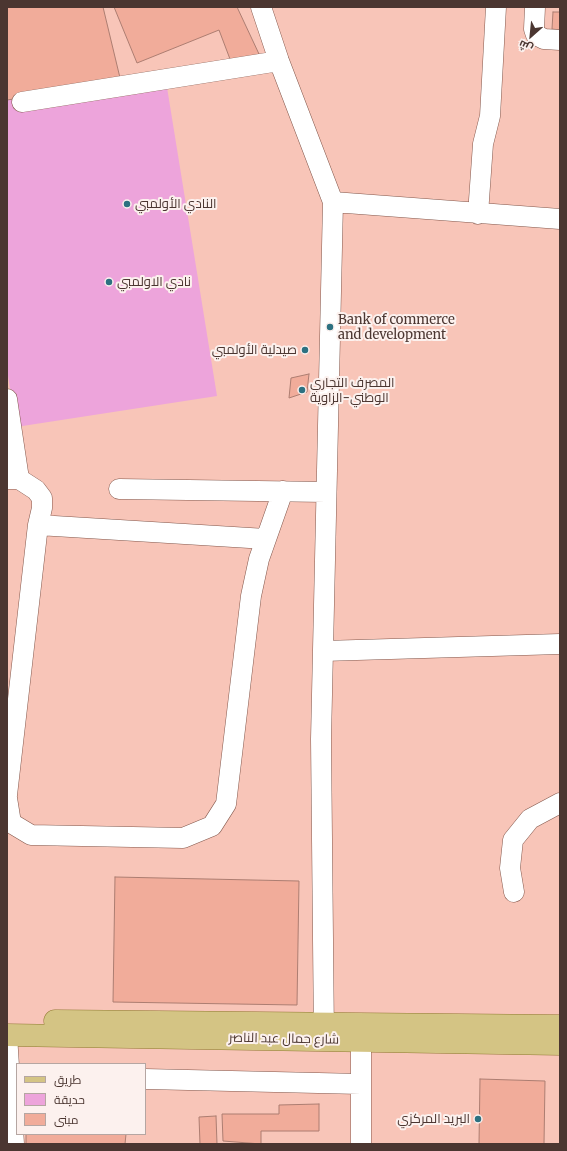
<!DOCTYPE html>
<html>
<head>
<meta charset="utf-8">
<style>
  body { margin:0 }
  #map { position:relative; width:567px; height:1151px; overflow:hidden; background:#f8c5b8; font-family:Merriweather,Cairo,serif }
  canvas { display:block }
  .frame { position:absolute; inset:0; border:8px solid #4b3631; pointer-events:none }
  .legend { position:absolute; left:16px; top:1063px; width:130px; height:72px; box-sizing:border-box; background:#fcf1ee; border:1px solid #b5a6a2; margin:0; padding:5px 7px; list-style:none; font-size:12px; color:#4b3631 }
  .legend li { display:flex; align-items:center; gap:8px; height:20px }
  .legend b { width:20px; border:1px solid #b5a6a2 }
  .north { position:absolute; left:511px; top:16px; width:40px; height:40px; -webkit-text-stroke:3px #fcf1ee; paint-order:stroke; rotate:207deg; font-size:11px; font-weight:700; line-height:16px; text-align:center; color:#4b3631 }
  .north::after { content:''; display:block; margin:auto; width:14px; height:18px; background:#4b3631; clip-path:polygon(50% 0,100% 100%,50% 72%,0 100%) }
</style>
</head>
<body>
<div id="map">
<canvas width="567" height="1151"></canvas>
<div class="frame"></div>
<ul class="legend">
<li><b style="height:5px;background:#d4c484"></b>طريق</li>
<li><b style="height:11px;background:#eda4db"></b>حديقة</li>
<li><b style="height:11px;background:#f1ac9a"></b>مبنى</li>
</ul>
<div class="north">ش</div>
</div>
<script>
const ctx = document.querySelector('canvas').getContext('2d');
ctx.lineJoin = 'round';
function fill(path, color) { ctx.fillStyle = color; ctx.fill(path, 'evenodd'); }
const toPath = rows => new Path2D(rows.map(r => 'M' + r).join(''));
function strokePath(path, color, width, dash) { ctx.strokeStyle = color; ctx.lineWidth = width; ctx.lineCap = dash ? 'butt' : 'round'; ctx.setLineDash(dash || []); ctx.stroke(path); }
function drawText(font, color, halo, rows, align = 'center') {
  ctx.font = font + ' Merriweather,Cairo,serif'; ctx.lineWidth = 4; ctx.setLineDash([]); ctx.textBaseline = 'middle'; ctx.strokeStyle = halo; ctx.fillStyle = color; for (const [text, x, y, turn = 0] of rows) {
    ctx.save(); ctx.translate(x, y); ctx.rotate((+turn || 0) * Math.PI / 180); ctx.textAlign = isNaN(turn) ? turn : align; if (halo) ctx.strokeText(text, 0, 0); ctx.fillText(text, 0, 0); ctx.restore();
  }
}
fill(toPath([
  [165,75,217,396,16,427,7,369,7,100]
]), '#eda4db');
const building = toPath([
  [7,7,103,7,121,82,7,100,7,7],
  [114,7,237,7,259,54,233,67,219,30,137,63,114,7],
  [553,12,560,12,560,30,552,29,553,12],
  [309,374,307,392,289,398,291,378,309,374],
  [115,877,299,881,297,1005,113,1002,115,877],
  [480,1079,545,1081,544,1144,479,1144,480,1079],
  [319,1104,319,1131,261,1131,261,1144,223,1141,222,1114,279,1114,279,1105,319,1104],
  [216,1116,217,1144,200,1144,199,1117,216,1116],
  [26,1134,126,1134,125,1144,26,1144,26,1134]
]);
fill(building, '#f1ac9a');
strokePath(building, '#ac7d71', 1);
const minor = toPath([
  [261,7,279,61,333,202,321,739,324,1039],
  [535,7,534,29,536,35,544,39,560,40],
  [22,102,279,61],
  [333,202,560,219],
  [478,214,483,144,490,116,496,7],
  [7,399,19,479],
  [7,479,19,479,36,490,42,498,42,508,38,525,7,795],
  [119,489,326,492],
  [38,525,266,539],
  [323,651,560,644],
  [7,798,11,823,31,835,183,838,212,826,226,804,251,596,259,559,283,491],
  [514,892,510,868,513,840,530,819,560,803],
  [7,1035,14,1144],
  [361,1041,361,1144],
  [145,1079,361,1084]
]);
const major = toPath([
  [55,1021,560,1026],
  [7,1035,560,1044]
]);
strokePath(minor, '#83574b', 21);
strokePath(major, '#917932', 23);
strokePath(minor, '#fff', 20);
strokePath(major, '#d4c484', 22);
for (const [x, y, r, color] of [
  [127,204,4,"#2d7181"],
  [109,282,4,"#2d7181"],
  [330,327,4,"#2d7181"],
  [305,350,4,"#2d7181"],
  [302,390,4,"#2d7181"],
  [478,1119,4,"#2d7181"]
]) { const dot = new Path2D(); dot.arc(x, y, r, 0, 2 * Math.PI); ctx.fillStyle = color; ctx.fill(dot); strokePath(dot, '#fcf1ee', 1.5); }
drawText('13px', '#4b3631', '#fcf1ee', [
  ["النادي الأولمبي",135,204],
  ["نادي الاولمبي",117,282],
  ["Bank of commerce",338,320],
  ["and development",338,335],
  ["صيدلية الأولمبي",297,350,"right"],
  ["المصرف التجاري",310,383],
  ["الوطني-الزاوية",310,398],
  ["البريد المركزي",470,1119,"right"]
], 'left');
drawText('13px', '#4b3631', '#fcf1ee', [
  ["شارع جمال عبد الناصر",284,1039,1]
]);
</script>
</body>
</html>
